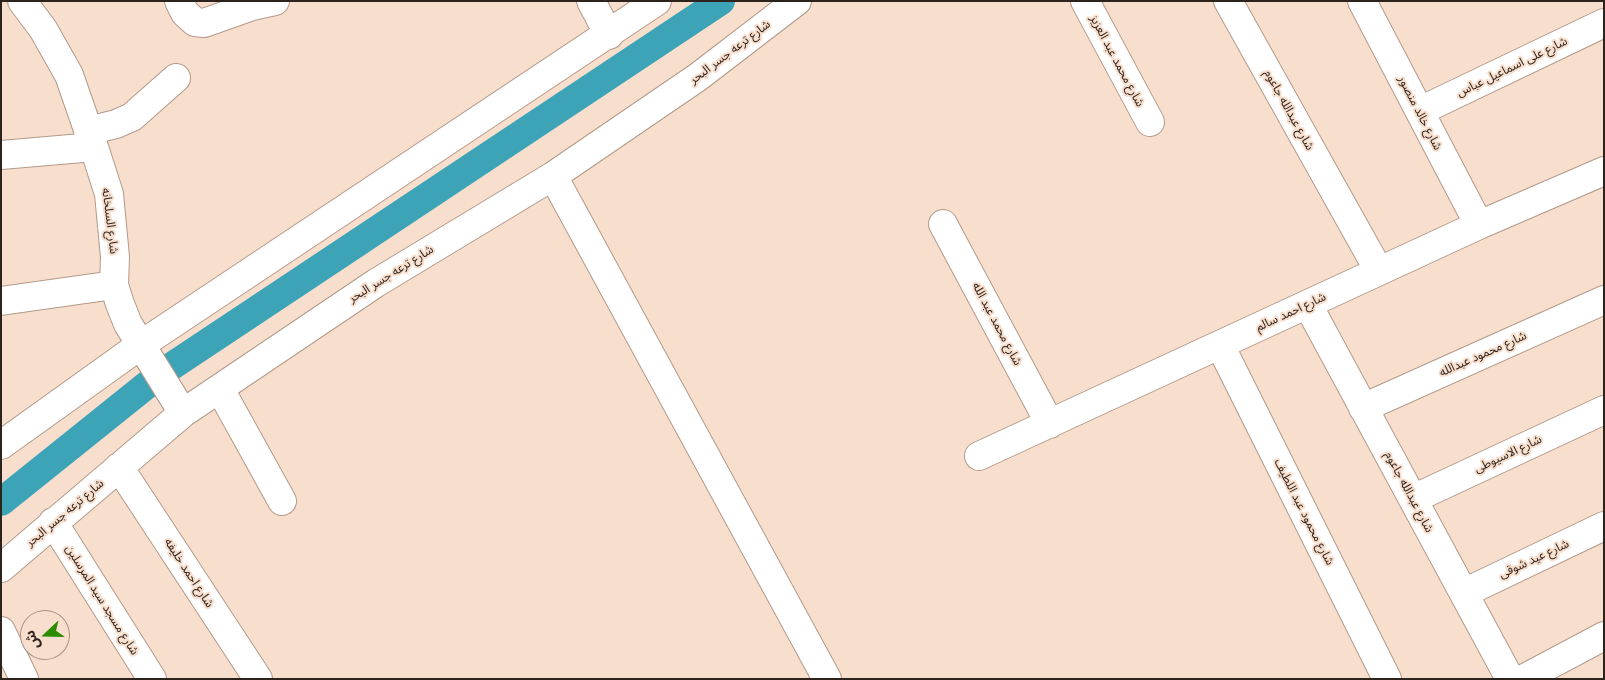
<!DOCTYPE html>
<html>
<head>
<meta charset="utf-8">
<style>
  body { margin:0 }
  #map { position:relative; width:1605px; height:680px; overflow:hidden; background:#f8decd; font-family:Mulish,"Noto Sans Arabic",sans-serif }
  canvas { display:block }
  .frame { position:absolute; inset:0; border:2px solid #2d231d; pointer-events:none }
  .north { position:absolute; left:20px; top:610px; width:50px; height:50px; box-sizing:border-box; background:#f8decd; border:1px solid #a79387; border-radius:50%; rotate:249deg; font-size:14px; font-weight:700; line-height:20px; text-align:center; color:#2d231d }
  .north::after { content:''; display:block; margin:auto; width:18px; height:22px; background:#2b8c00; clip-path:polygon(50% 0,100% 100%,50% 72%,0 100%) }
</style>
</head>
<body>
<div id="map">
<canvas width="1605" height="680"></canvas>
<div class="frame"></div>
<div class="north">ش</div>
</div>
<script>
const ctx = document.querySelector('canvas').getContext('2d');
ctx.lineJoin = 'round';
const toPath = rows => new Path2D(rows.map(r => 'M' + r).join(''));
function strokePath(path, color, width, dash) { ctx.strokeStyle = color; ctx.lineWidth = width; ctx.lineCap = dash ? 'butt' : 'round'; ctx.setLineDash(dash || []); ctx.stroke(path); }
function drawText(font, color, halo, rows, align = 'center') {
  ctx.font = font + ' Mulish,"Noto Sans Arabic",sans-serif'; ctx.lineWidth = 4; ctx.setLineDash([]); ctx.textBaseline = 'middle'; ctx.strokeStyle = halo; ctx.fillStyle = color; for (const [text, x, y, turn = 0] of rows) {
    ctx.save(); ctx.translate(x, y); ctx.rotate((+turn || 0) * Math.PI / 180); ctx.textAlign = isNaN(turn) ? turn : align; if (halo) ctx.strokeText(text, 0, 0); ctx.fillText(text, 0, 0); ctx.restore();
  }
}
strokePath(toPath([
  [1,502,163,372,721,1]
]), '#3da4b8', 28);
const minor = toPath([
  [22,1,43,29,69,75,94,147,109,194,115,257,114,285,120,304,128,324,183,413],
  [179,1,185,13,195,22,204,23,252,6,275,1],
  [591,1,609,35],
  [1085,1,1150,122],
  [1228,1,1379,271],
  [1362,1,1479,225],
  [1420,111,1604,23],
  [88,131,116,124,132,117,176,78],
  [1,155,94,147],
  [553,176,827,679],
  [943,224,1050,424],
  [1,301,114,285],
  [1308,305,1510,679],
  [1220,345,1387,679],
  [220,389,282,501],
  [1363,408,1604,300],
  [1,445,142,344,657,1],
  [979,456,1479,225,1604,171],
  [119,467,258,679],
  [1413,499,1604,410],
  [53,522,152,679],
  [1,568,183,413,376,283,553,176,698,77,797,1],
  [1464,593,1604,526],
  [1,631,24,679],
  [1523,679,1604,636]
]);
strokePath(minor, '#b29a8a', 30);
strokePath(minor, '#fff', 28);
drawText('12px', '#2d231d', '#f8decd', [
  ["شارع ترعه جسر البحر",730,52,-37],
  ["شارع محمد عبد العزيز",1117,61,62],
  ["شارع على اسماعيل عباس",1512,67,-26],
  ["شارع عبدالله جاعوم",1289,110,61],
  ["شارع خالد منصور",1420,113,63],
  ["شارع السلخانه",110,221,83],
  ["شارع ترعه جسر البحر",391,274,-32],
  ["شارع احمد سالم",1291,312,-25],
  ["شارع محمد عبد الله",997,324,62],
  ["شارع محمود عبدالله",1483,354,-24],
  ["شارع الاسيوطى",1508,454,-25],
  ["شارع عبدالله جاعوم",1409,492,62],
  ["شارع محمود عبد اللطيف",1304,512,63],
  ["شارع ترعه جسر البحر",65,513,-40],
  ["شارع عيد شوقى",1534,559,-25],
  ["شارع احمد خليفه",189,573,57],
  ["شارع مسجد سيد المرسلين",102,600,58]
]);
</script>
</body>
</html>
